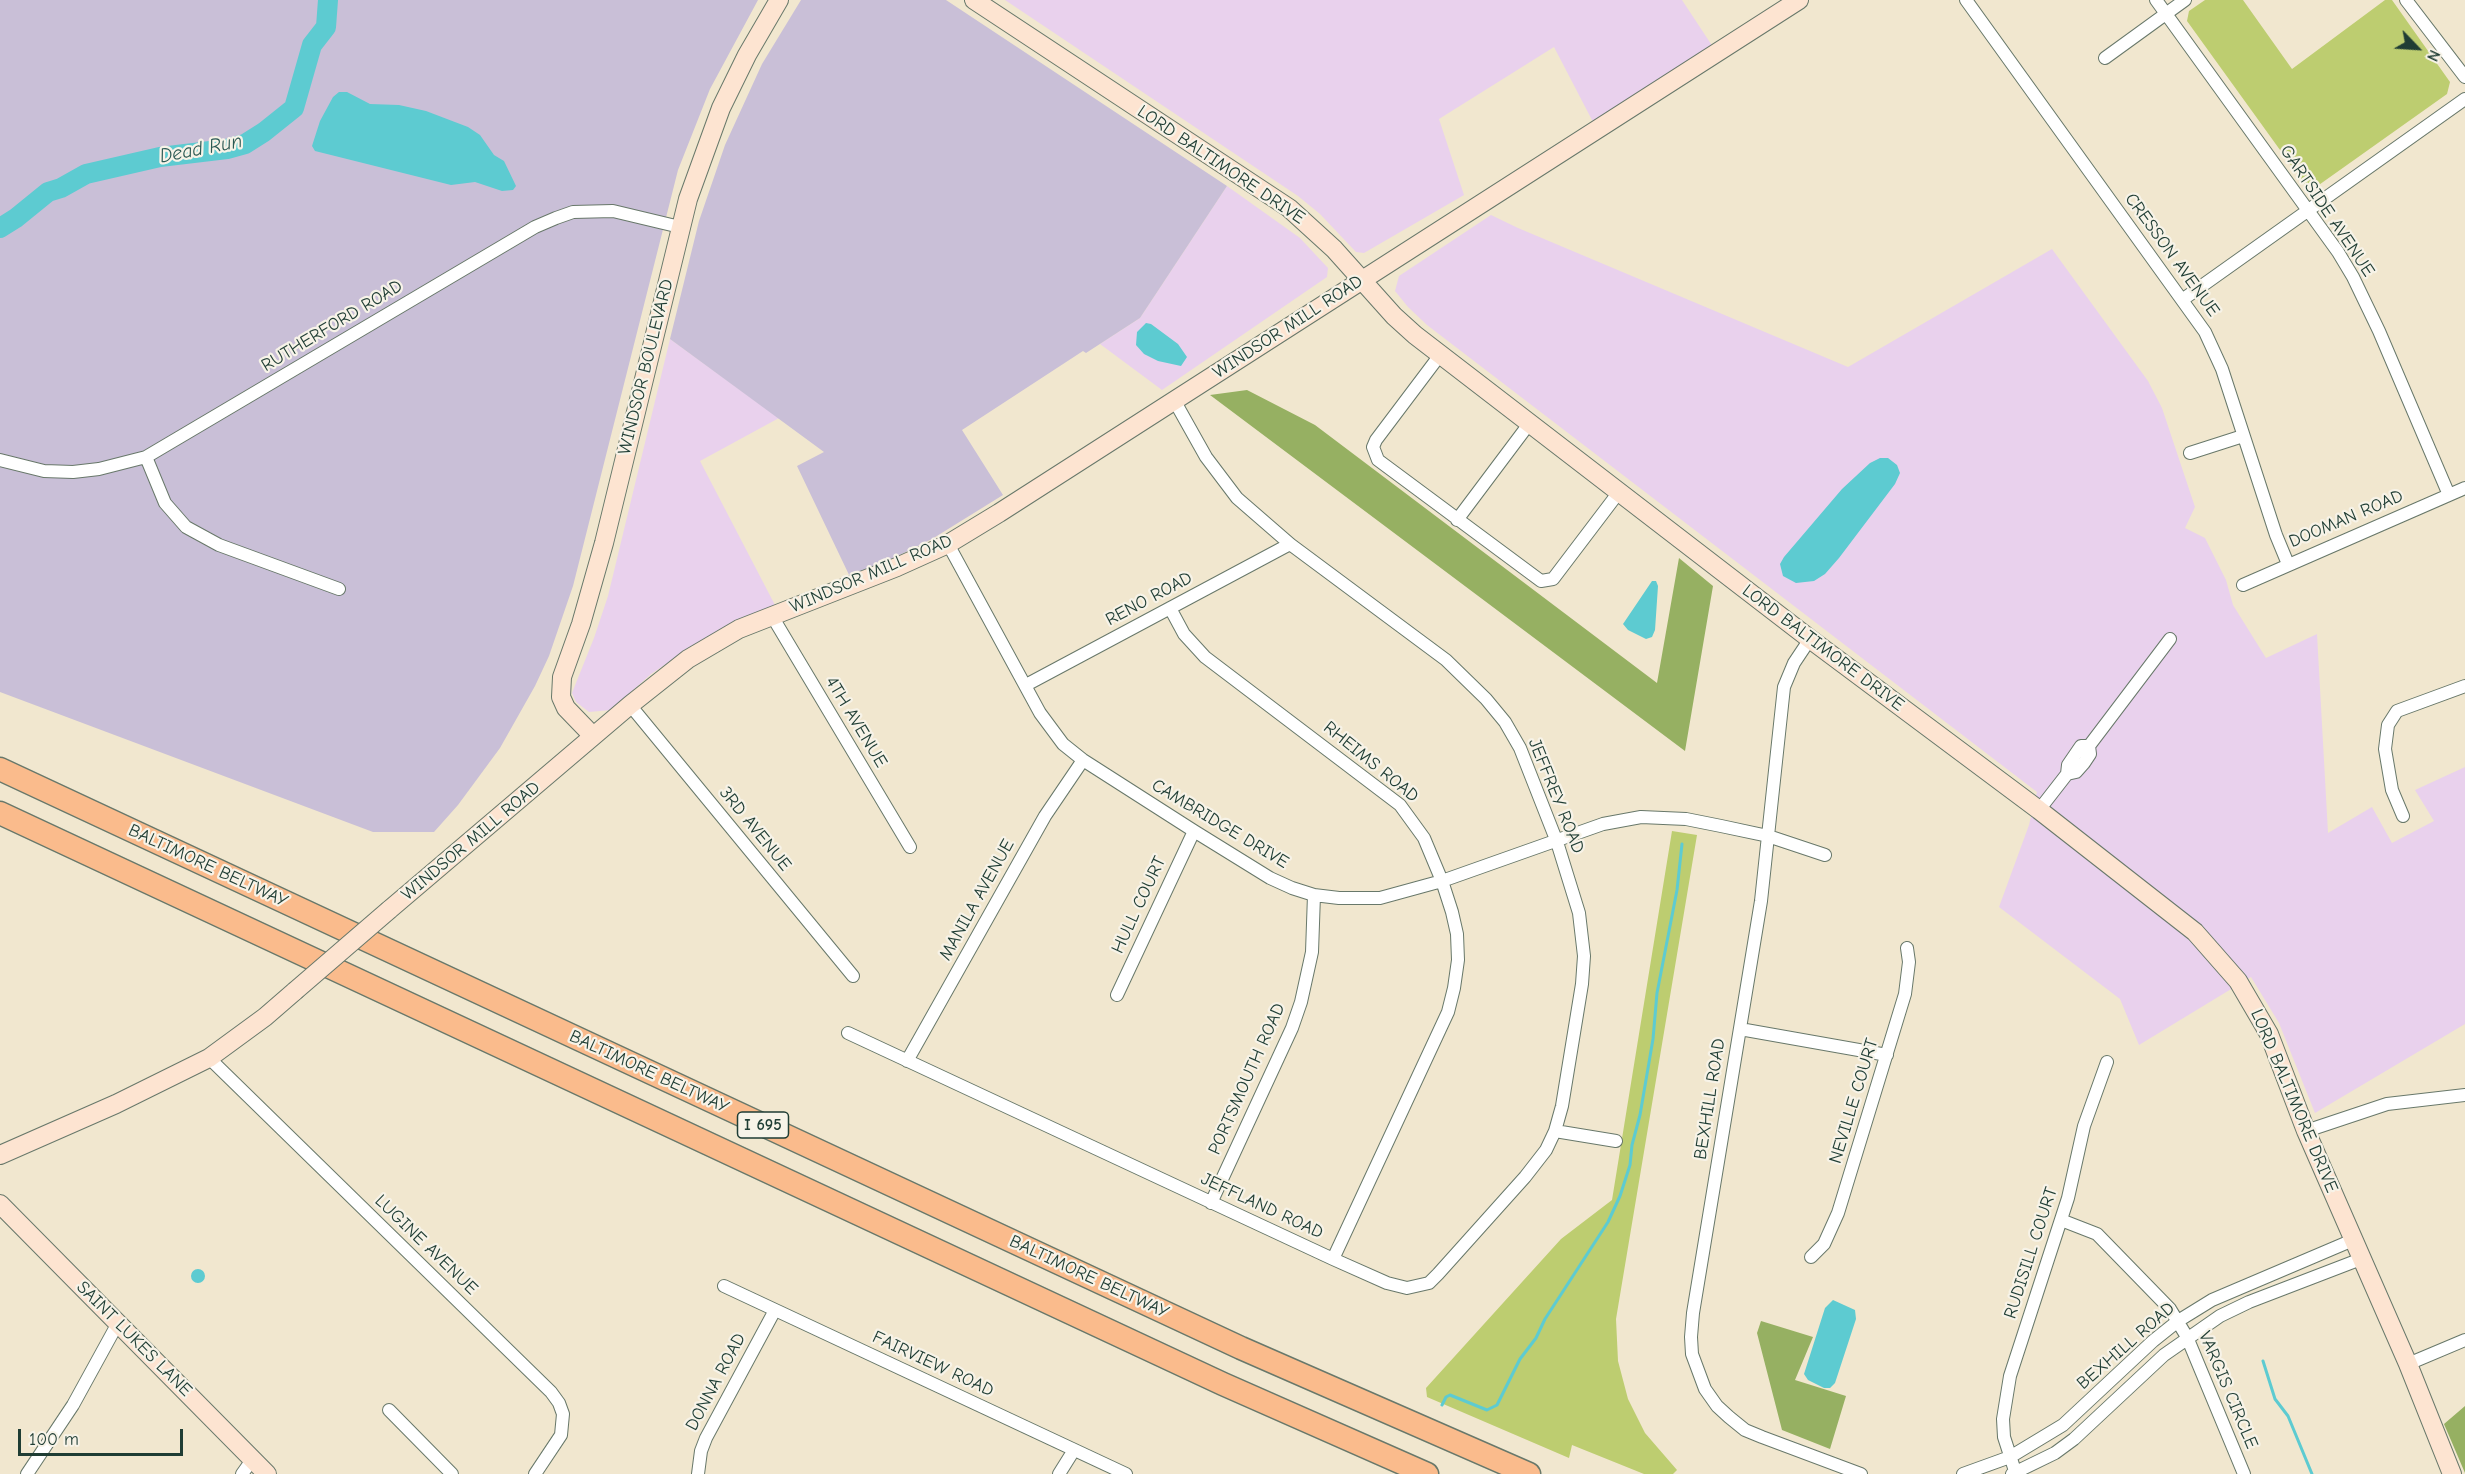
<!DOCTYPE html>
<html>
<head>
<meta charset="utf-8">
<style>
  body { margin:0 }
  #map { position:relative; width:2465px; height:1474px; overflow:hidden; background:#f1e7cf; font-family:"Comic Neue",sans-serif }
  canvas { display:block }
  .north { position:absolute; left:2387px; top:18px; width:60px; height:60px; -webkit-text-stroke:4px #f7f3e8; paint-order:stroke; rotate:115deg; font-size:16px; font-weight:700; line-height:24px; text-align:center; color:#1f3d34 }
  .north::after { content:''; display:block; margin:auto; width:21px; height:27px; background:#1f3d34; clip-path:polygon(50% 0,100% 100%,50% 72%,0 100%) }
  .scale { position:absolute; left:18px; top:1429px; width:165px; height:27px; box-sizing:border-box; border:3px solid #1f3d34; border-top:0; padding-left:8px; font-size:18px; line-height:21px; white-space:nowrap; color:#1f3d34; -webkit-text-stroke:4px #f7f3e8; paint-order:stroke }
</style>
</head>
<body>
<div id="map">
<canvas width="2465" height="1474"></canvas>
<div class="north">N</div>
<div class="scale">100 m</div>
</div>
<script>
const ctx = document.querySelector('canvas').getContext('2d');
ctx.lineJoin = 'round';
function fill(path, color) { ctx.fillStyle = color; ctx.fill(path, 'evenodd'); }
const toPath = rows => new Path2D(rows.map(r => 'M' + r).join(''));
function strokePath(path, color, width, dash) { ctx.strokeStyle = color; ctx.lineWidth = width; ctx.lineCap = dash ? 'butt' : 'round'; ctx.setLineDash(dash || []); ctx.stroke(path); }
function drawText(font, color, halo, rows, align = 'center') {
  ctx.font = font + ' "Comic Neue",sans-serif'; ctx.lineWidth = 4.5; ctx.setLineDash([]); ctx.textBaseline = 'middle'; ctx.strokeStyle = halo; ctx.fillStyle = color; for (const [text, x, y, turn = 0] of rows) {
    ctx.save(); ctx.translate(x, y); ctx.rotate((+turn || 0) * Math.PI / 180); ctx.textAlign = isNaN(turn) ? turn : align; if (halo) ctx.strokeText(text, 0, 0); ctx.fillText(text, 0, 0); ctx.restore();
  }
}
fill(toPath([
  [1005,0,1682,0,1713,47,1593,122,1554,47,1439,119,1464,195,1364,253,1356,252,1320,214,1298,196],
  [1227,186,1300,238,1328,268,1327,277,1162,390,1100,344,1140,318],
  [1491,215,1518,228,1848,367,2052,249,2148,381,2162,408,2195,507,2185,528,2205,538,2226,580,2233,605,2266,658,2317,634,2328,833,2372,807,2392,843,2434,821,2415,790,2465,767,2465,1024,2315,1113,2279,1023,2251,977,2139,1045,2120,999,1999,907,2029,825,2037,792,1427,325,1408,307,1395,291,1399,276],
  [670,339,779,418,700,461,776,607,705,638,651,674,611,710,589,712,576,702,572,693,594,638,608,596]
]), '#e9d1ed');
fill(toPath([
  [0,0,758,0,710,89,678,170,573,586,549,656,535,686,500,748,458,805,434,832,373,832,0,692],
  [801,0,946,0,1227,186,1140,318,1086,353,1083,351,962,430,1003,495,932,539,851,579,797,466,824,452,670,339,699,221,725,145,762,64]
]), '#c9bfd7');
fill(toPath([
  [2205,0,2243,0,2292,69,2385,0,2392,0,2450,82,2447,94,2316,187,2306,186,2187,21,2189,11],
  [1672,831,1697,835,1616,1319,1618,1361,1628,1399,1645,1433,1677,1470,1673,1474,1644,1474,1572,1445,1569,1458,1427,1397,1426,1388,1561,1239,1612,1200]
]), '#bdcd70');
fill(toPath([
  [1247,390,1315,425,1657,683,1679,558,1713,586,1685,751,1210,395],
  [1761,1321,1813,1337,1795,1380,1846,1396,1830,1449,1782,1430,1757,1333],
  [2465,1406,2465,1473,2444,1424]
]), '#96b062');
fill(toPath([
  [339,92,347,92,370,104,399,105,426,111,468,127,480,135,494,155,504,161,516,186,513,190,502,191,475,182,451,185,315,151,312,146,320,121,333,97],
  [1146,323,1151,324,1178,344,1187,357,1181,366,1158,361,1144,354,1136,345,1137,332],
  [1880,458,1888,458,1897,465,1900,473,1895,484,1839,558,1825,574,1814,581,1796,583,1783,576,1780,564,1784,557,1842,489,1870,463],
  [1652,581,1656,581,1658,586,1655,630,1652,637,1646,639,1628,630,1623,624],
  '191 1276a7 7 0 1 1 14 0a7 7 0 1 1-14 0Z',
  [1833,1300,1855,1310,1856,1319,1835,1383,1830,1388,1824,1388,1808,1380,1804,1374,1825,1308]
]), '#5dcbd1');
strokePath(toPath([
  [2263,1361,2275,1399,2288,1416,2312,1474],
  [1442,1405,1446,1397,1450,1395,1487,1410,1497,1405,1520,1359,1536,1338,1545,1319,1608,1222,1620,1196,1630,1165,1632,1145,1640,1115,1653,1039,1657,993,1677,890,1682,844]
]), '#5dcbd1', 3);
strokePath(toPath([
  [0,228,16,218,48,192,61,188,86,174,160,157,227,149,245,144,264,132,294,108,312,45,326,27,328,0]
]), '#5dcbd1', 20);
const street = toPath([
  [1966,0,2205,332,2222,369,2276,535,2288,564],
  [2156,0,2338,252,2353,277,2379,331,2449,495],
  [2406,0,2465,77],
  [2105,58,2185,0],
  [2182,300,2465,99],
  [1440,355,1376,440,1373,447,1378,460,1541,581,1553,579,1619,492],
  [2190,453,2243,436],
  [146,457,165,503,186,527,219,545,339,589],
  [0,460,44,471,73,472,99,469,146,457,535,227,556,218,573,212,613,211,680,227],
  [1457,520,1529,424],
  [948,544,1040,713,1063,744,1083,760,1194,831,1270,878,1292,888,1314,895,1339,898,1380,898,1442,881,1603,824,1641,817,1686,819,1721,826,1768,836,1825,855],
  [2243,585,2465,488],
  [1170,608,1184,634,1205,657,1400,805,1424,838,1442,881,1452,912,1457,934,1458,960,1454,988,1448,1012,1333,1259],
  [772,616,910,847],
  [1810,639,1794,663,1784,687,1761,901,1693,1313,1691,1337,1692,1354,1705,1389,1717,1406,1729,1417,1745,1430,1762,1437,1861,1474],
  [1026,685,1290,544],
  [630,705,853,976],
  [2067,774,2076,772,2084,763,2090,754,2089,746,2170,639],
  [2039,810,2067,774,2068,765,2081,746,2089,746],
  [2403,816,2392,790,2385,749,2388,725,2397,711,2465,686],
  [1117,995,1194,831],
  [1740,1029,1887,1055],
  [848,1033,1333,1259,1387,1283,1407,1288,1429,1283,1438,1274,1525,1177,1546,1150,1555,1131,1562,1106,1582,984,1584,956,1579,913,1557,842,1520,748,1505,722,1486,699,1446,660,1290,544,1237,498,1206,457,1174,400],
  [209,1058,551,1392,559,1403,563,1414,561,1435,535,1474],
  [907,1061,1045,816,1083,760],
  [1555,1131,1616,1141],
  [2306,1131,2387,1104,2465,1095],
  [1211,1203,1292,1028,1301,1002,1312,952,1314,895],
  [2061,1220,2097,1234,2170,1309,2187,1337,2244,1474],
  [1811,1257,1824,1244,1838,1213,1905,994,1909,962,1907,948],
  [724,1286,1126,1474],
  [2408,1364,2465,1340],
  [389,1410,452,1474],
  [27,1474,73,1405,118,1323],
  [242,1474,252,1460],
  [698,1474,701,1451,706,1438,775,1310],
  [1059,1474,1074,1450],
  [1963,1474,2010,1457,2063,1425,2153,1341,2178,1321,2212,1300,2353,1240],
  [2012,1474,2055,1453,2074,1439,2164,1355,2220,1316,2249,1302,2361,1259],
  [2016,1474,2004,1437,2003,1419,2010,1376,2068,1198,2084,1126,2107,1062]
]);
const secondary = toPath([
  [974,0,1289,208,1334,249,1394,316,1415,335,1810,639,2039,810,2195,932,2238,981,2269,1034,2306,1131,2408,1364,2452,1474],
  [593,736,566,708,561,697,562,677,581,624,604,543,688,199,721,108,747,55,779,0],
  [389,910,630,705,688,659,739,629,897,567,948,544,999,513,1799,0],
  [0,1155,116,1104,209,1058,265,1017,295,991],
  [0,1204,267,1474]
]);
const highway = toPath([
  [0,769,1241,1348,1529,1474],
  [0,813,1223,1384,1427,1474]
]);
strokePath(street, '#68786a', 14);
strokePath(secondary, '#68786a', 20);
strokePath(highway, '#68786a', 25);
strokePath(street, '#fff', 12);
strokePath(secondary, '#fde4d1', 18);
strokePath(highway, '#fabb8c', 22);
const secondaryBridge = toPath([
  [295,991,389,910]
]);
strokePath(secondaryBridge, '#68786a', 20, []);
strokePath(secondaryBridge, '#fde4d1', 18);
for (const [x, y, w] of [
  [763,1125,51]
]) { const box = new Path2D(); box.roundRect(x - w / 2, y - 13, w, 26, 4.5); ctx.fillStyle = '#f7f3e8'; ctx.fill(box); strokePath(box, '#1f3d34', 1.5); }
drawText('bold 16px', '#1f3d34', null, [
  ["I 695",763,1125]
]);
drawText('18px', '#1f3d34', '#f7f3e8', [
  ["LORD BALTIMORE DRIVE",1221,165,34],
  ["GARTSIDE AVENUE",2327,211,56],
  ["CRESSON AVENUE",2172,255,54],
  ["RUTHERFORD ROAD",332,326,-31],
  ["WINDSOR MILL ROAD",1288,327,-33],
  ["WINDSOR BOULEVARD",646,367,-76],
  ["DOOMAN ROAD",2346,519,-23],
  ["WINDSOR MILL ROAD",871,574,-23],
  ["RENO ROAD",1149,599,-28],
  ["LORD BALTIMORE DRIVE",1823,648,37],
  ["4TH AVENUE",856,722,59],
  ["RHEIMS ROAD",1371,762,39],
  ["JEFFREY ROAD",1556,796,68],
  ["CAMBRIDGE DRIVE",1220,824,31],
  ["3RD AVENUE",755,829,51],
  ["WINDSOR MILL ROAD",471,841,-40],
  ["BALTIMORE BELTWAY",208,866,25],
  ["MANILA AVENUE",977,900,-61],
  ["HULL COURT",1139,905,-65],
  ["BALTIMORE BELTWAY",649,1072,25],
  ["PORTSMOUTH ROAD",1247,1079,-66],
  ["BEXHILL ROAD",1710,1099,-81],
  ["NEVILLE COURT",1854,1101,-73],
  ["LORD BALTIMORE DRIVE",2294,1101,67],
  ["JEFFLAND ROAD",1262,1206,25],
  ["LUGINE AVENUE",426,1245,44],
  ["RUDISILL COURT",2031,1253,-72],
  ["BALTIMORE BELTWAY",1089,1277,25],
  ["SAINT LUKES LANE",134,1339,45],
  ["BEXHILL ROAD",2126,1346,-41],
  ["FAIRVIEW ROAD",933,1364,25],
  ["DONNA ROAD",716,1382,-62],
  ["VARGIS CIRCLE",2228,1390,67]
]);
drawText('italic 20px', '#2b5953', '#f7f3e8', [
  ["Dead Run",201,149,-11]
]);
</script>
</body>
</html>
